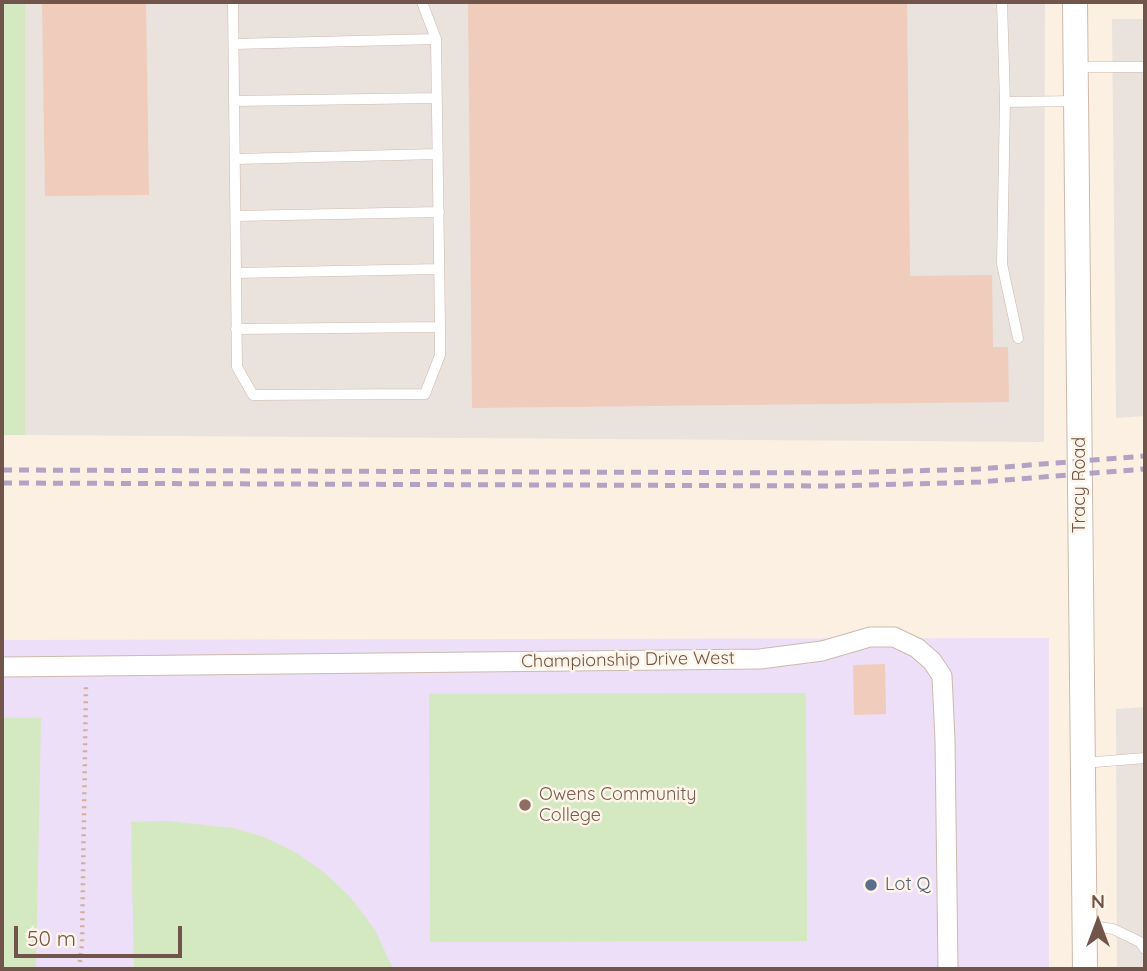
<!DOCTYPE html>
<html>
<head>
<meta charset="utf-8">
<style>
  body { margin:0 }
  #map { position:relative; width:1147px; height:971px; overflow:hidden; background:#fbf0e2; font-family:Quicksand,sans-serif }
  canvas { display:block }
  .frame { position:absolute; inset:0; border:4px solid #72554a; pointer-events:none }
  .north { position:absolute; left:1063px; top:887px; width:70px; height:70px; -webkit-text-stroke:5px #fef4e8; paint-order:stroke; rotate:0deg; font-size:19px; font-weight:700; line-height:28px; text-align:center; color:#72554a }
  .north::after { content:''; display:block; margin:auto; width:24px; height:32px; background:#72554a; clip-path:polygon(50% 0,100% 100%,50% 72%,0 100%) }
  .scale { position:absolute; left:14px; top:926px; width:168px; height:32px; box-sizing:border-box; border:4px solid #72554a; border-top:0; padding-left:9px; font-size:21px; line-height:24px; white-space:nowrap; color:#72554a; -webkit-text-stroke:5px #fef4e8; paint-order:stroke }
</style>
</head>
<body>
<div id="map">
<canvas width="1147" height="971"></canvas>
<div class="frame"></div>
<div class="north">N</div>
<div class="scale">50 m</div>
</div>
<script>
const ctx = document.querySelector('canvas').getContext('2d');
ctx.lineJoin = 'round';
function fill(path, color) { ctx.fillStyle = color; ctx.fill(path, 'evenodd'); }
const toPath = rows => new Path2D(rows.map(r => 'M' + r).join(''));
function strokePath(path, color, width, dash) { ctx.strokeStyle = color; ctx.lineWidth = width; ctx.lineCap = dash ? 'butt' : 'round'; ctx.setLineDash(dash || []); ctx.stroke(path); }
function drawText(font, color, halo, rows, align = 'center') {
  ctx.font = font + ' Quicksand,sans-serif'; ctx.lineWidth = 5; ctx.setLineDash([]); ctx.textBaseline = 'middle'; ctx.strokeStyle = halo; ctx.fillStyle = color; for (const [text, x, y, turn = 0] of rows) {
    ctx.save(); ctx.translate(x, y); ctx.rotate((+turn || 0) * Math.PI / 180); ctx.textAlign = isNaN(turn) ? turn : align; if (halo) ctx.strokeText(text, 0, 0); ctx.fillText(text, 0, 0); ctx.restore();
  }
}
fill(toPath([
  [25,2,1045,2,1044,442,25,435],
  [1112,19,1145,19,1145,416,1116,418],
  [1145,707,1145,969,1117,969,1116,709]
]), '#eae2dd');
fill(toPath([
  [1049,638,1049,969,2,969,2,640]
]), '#eddff7');
fill(toPath([
  [2,2,25,2,25,435,2,435],
  [806,693,807,941,430,942,429,694],
  [2,718,41,718,36,969,2,969],
  [167,821,234,828,264,837,297,853,326,874,351,898,375,930,393,969,134,969,131,822]
]), '#d4e8c1');
fill(toPath([
  [42,2,146,2,149,195,45,196],
  [468,2,907,2,910,276,992,275,993,347,1008,347,1009,402,472,408],
  [885,664,886,714,854,715,853,665]
]), '#efccbb');
const service = toPath([
  [233,2,237,367,253,395,425,394,440,355,440,327,436,39,422,2],
  [1002,2,1005,102,1002,264,1018,338],
  [234,44,436,39],
  [1077,67,1145,67],
  [234,101,437,98],
  [1005,102,1074,101],
  [235,159,438,154],
  [236,216,439,212],
  [236,273,439,269],
  [236,329,440,327],
  [1083,763,1145,758],
  [1085,925,1113,929,1140,942,1145,949]
]);
const minor = toPath([
  [2,667,760,659,822,651,870,637,894,637,917,648,932,661,942,676,945,740,948,969]
]);
const tertiary = toPath([
  [1075,2,1085,969]
]);
strokePath(service, '#ceb9ac', 11);
strokePath(minor, '#ceb9ac', 21);
strokePath(tertiary, '#ceb9ac', 26);
strokePath(toPath([
  [79,969,82,944,86,684]
]), '#d4af9e', 4.5, [2, 5]);
strokePath(service, '#fff', 10);
strokePath(minor, '#fff', 19);
strokePath(tertiary, '#fff', 24);
strokePath(toPath([
  [2,470,836,473,979,469,1145,456],
  [2,483,836,486,980,482,1145,469]
]), '#b2a2c3', 5, [10, 7]);
for (const [x, y, r, color] of [
  [525,805,7,"#8d6e63"],
  [871,885,7,"#5c6f8a"]
]) { const dot = new Path2D(); dot.arc(x, y, r, 0, 2 * Math.PI); ctx.fillStyle = color; ctx.fill(dot); strokePath(dot, '#fef4e8', 2.5); }
drawText('18px', '#72554a', '#fef4e8', [
  ["Tracy Road",1080,485,-90],
  ["Championship Drive West",628,660,-1]
]);
drawText('18px', '#785e54', '#fef4e8', [
  ["Owens Community",539,795],
  ["College",539,816]
], 'left');
drawText('18px', '#4e5e75', '#fef4e8', [
  ["Lot Q",885,885]
], 'left');
</script>
</body>
</html>
